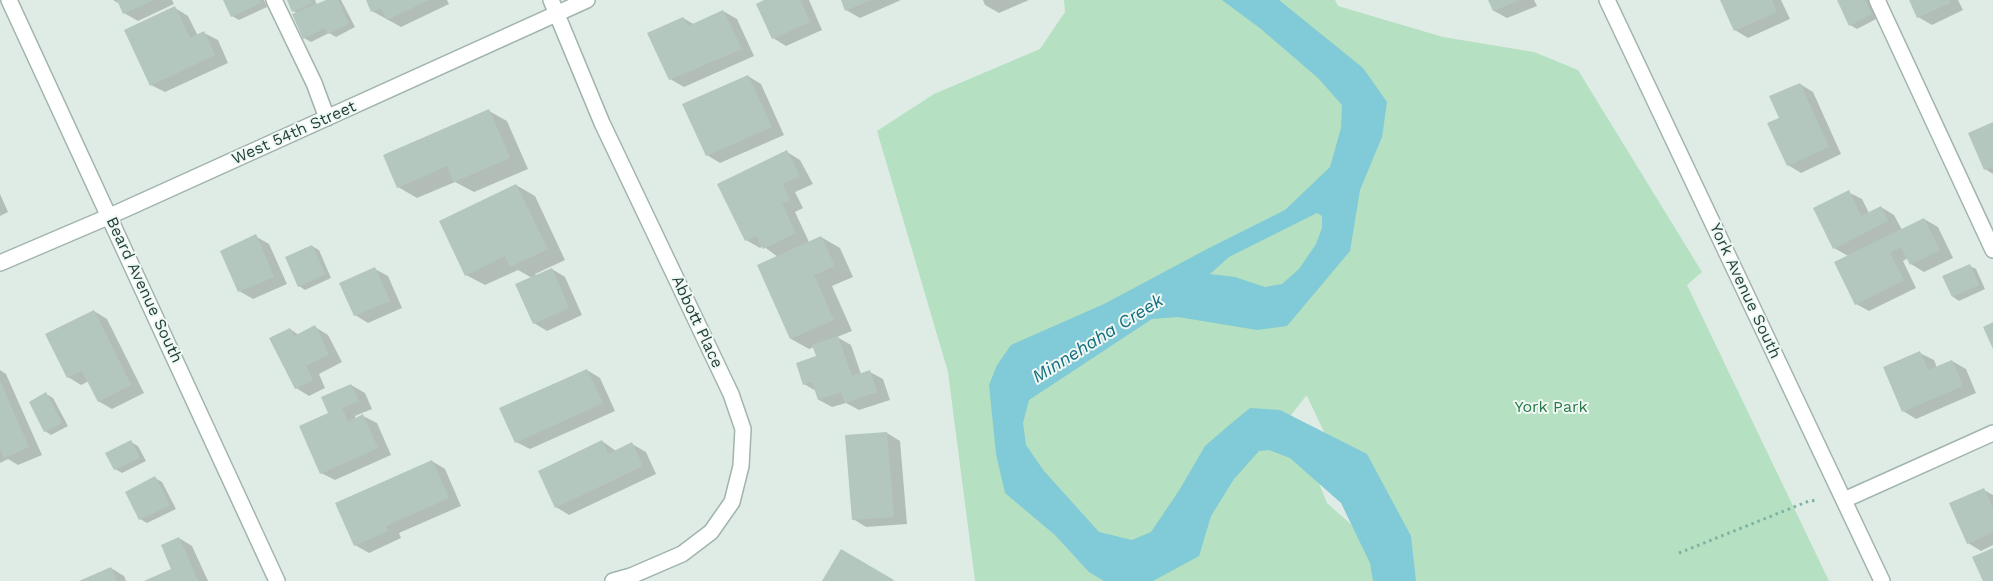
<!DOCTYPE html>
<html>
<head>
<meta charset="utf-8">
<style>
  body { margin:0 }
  canvas { display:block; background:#dfece6 }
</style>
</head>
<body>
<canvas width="1993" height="581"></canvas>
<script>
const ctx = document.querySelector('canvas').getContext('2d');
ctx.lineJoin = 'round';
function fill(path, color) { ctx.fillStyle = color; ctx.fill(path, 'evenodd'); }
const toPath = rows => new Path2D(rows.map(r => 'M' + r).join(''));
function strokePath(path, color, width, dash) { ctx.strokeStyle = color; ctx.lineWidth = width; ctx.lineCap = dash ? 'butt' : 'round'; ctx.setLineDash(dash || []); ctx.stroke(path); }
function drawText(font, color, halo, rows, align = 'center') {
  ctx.font = font + ' "Work Sans",sans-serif'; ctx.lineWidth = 4; ctx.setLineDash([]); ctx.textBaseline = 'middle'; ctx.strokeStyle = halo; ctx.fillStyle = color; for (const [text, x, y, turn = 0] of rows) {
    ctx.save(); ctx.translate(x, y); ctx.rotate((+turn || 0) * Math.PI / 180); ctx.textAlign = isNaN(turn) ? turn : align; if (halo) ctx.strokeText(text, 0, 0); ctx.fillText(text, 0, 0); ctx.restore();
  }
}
fill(toPath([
  [1064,0,1335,0,1338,6,1443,37,1534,52,1578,70,1702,272,1687,285,1829,581,975,581,948,372,877,131,934,94,1040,49,1065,12],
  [1306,396,1307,396,1380,550,1327,503,1291,415]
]), '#b5e0c1');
fill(toPath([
  [1222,0,1279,0,1363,68,1387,102,1382,137,1360,190,1350,251,1287,326,1257,330,1178,317,1152,319,1029,400,1023,423,1026,445,1044,471,1099,532,1132,540,1151,532,1180,489,1205,446,1227,427,1250,408,1280,410,1367,454,1411,536,1416,581,1373,581,1370,563,1341,503,1290,458,1269,450,1259,451,1234,479,1211,516,1199,556,1153,581,1104,581,1089,572,1055,535,1005,493,996,454,989,385,997,365,1011,345,1104,304,1209,248,1285,210,1330,167,1341,128,1342,105,1318,78,1261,29],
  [1317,213,1322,216,1322,228,1316,244,1299,269,1282,284,1265,287,1235,277,1210,274,1229,257]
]), '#81cad7');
fill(toPath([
  [113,0,172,0,174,4,138,21,124,13,120,4],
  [224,0,264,0,267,7,239,20,232,16],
  [288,0,315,0,317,5,328,0,341,0,355,27,336,37,329,33,311,42,304,38,297,13,293,11],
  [367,0,447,0,449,4,401,27,372,11],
  [767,0,809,0,822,30,786,46,773,38],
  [842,0,901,0,860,18,846,10],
  [983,0,1029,0,999,13,985,5],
  [1489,0,1534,0,1537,6,1507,18,1494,11],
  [1721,0,1781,0,1790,19,1748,38,1735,30],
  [1838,0,1869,0,1878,18,1857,29,1850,25],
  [1911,0,1958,0,1963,10,1932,25,1918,17],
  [175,8,188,16,198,36,204,33,218,40,228,63,165,92,151,85],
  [723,11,737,19,754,56,684,87,670,79,683,18,695,25],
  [748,76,761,84,784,135,720,163,707,155],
  [1800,84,1813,92,1841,154,1801,173,1788,165,1781,118],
  [489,111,507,121,528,169,474,192,455,182,417,198,398,187],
  [1993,124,1993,174,1985,169],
  [787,152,800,160,813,184,795,192,803,208,795,212,809,242,821,237,840,248,853,277,832,286,852,331,837,337,851,345,861,374,870,372,883,379,890,400,859,410,846,403,832,407,819,400,816,391,804,384,817,357,814,347,809,349,791,339,778,257,763,246,760,248,746,240],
  [516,185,535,196,565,260,535,274,536,276,552,269,565,277,582,315,547,331,534,323,532,278,518,270,485,285,466,275],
  [1848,192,1862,199,1869,213,1881,207,1894,215,1902,230,1924,219,1938,227,1953,258,1924,272,1911,264,1908,258,1903,261,1916,288,1869,311,1856,304,1848,256,1834,248],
  [0,194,8,212,0,216],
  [255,236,269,244,287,284,253,299,239,291],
  [312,246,319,250,331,278,305,290,299,286],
  [1970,266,1976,269,1985,289,1959,301,1953,297],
  [375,269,388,276,402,308,368,323,355,315],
  [94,311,107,319,144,393,112,409,98,401,89,381,81,385,68,377],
  [315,327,328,335,342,362,319,374,325,388,309,396,296,388,290,329,299,335],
  [1920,353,1934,360,1937,368,1952,361,1966,369,1976,393,1916,419,1903,411],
  [0,370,6,374,42,455,18,465,8,459,0,463],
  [587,370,600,378,615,411,530,449,516,442],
  [351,385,365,393,372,409,355,416,356,419,363,416,377,423,391,455,335,480,321,473,330,414],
  [46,394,53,398,68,426,51,435,45,431],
  [887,433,900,441,907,524,866,527,853,519],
  [602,441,616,451,632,444,646,452,656,474,569,515,556,507],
  [131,442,138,446,146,461,122,473,115,469],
  [432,461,445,469,461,506,399,533,401,538,369,553,355,545],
  [155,478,162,482,176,509,147,523,140,519],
  [1984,490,1993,495,1993,545,1981,551,1968,543],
  [179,538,192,546,208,581,147,581,173,570],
  [111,568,124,576,126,581,82,581]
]), '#0003');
fill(toPath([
  [117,0,154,0,123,14],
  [223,0,260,0,261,3,231,17],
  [287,0,311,0,312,3,292,12],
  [326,0,338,0,349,24,328,34,325,28,303,39,292,14],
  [366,0,429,0,387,20,381,8,371,12],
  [764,0,800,0,810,22,772,39,756,4],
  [841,0,871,0,845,11],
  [1488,0,1520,0,1493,11],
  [1720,0,1772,0,1777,12,1734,31],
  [1837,0,1865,0,1872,14,1849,26],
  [1909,0,1949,0,1950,3,1917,18],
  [175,6,190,38,204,31,215,55,150,86,124,30],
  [723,10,742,49,669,80,647,33,683,17,688,26],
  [748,75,772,127,706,156,682,104],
  [1800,83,1829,147,1787,166,1767,123,1779,118,1769,96],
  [489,109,510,158,454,182,447,166,397,188,383,155],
  [1993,122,1993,166,1984,170,1968,133],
  [787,150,800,176,783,184,790,200,782,204,796,233,763,249,756,236,745,241,717,184],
  [516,184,548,249,510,267,505,256,465,276,439,221],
  [1849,190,1861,216,1881,206,1888,221,1833,249,1813,208],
  [1924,218,1940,250,1910,265,1901,247,1890,253,1904,280,1855,305,1834,262],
  [256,234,274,277,238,292,220,251],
  [821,236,835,266,814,275,834,320,790,339,757,265],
  [312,245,325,274,298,287,285,257],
  [1970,264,1979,285,1952,297,1942,276],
  [375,267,390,301,354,316,339,283],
  [552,268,569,308,533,324,515,284],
  [94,310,131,385,98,402,82,371,67,378,45,334],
  [1993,322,1993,349,1983,327],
  [315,325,329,354,306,366,313,380,295,389,269,338,290,328,294,336],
  [838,336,852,376,870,370,877,392,845,403,841,392,818,400,812,382,803,385,796,363,816,356,812,345],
  [1920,351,1928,370,1952,360,1963,386,1902,412,1883,367],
  [587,369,603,403,515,443,499,408],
  [0,381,29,447,4,458,0,449],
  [351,384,359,401,342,408,348,422,363,414,378,448,320,474,299,426,328,413,321,397],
  [46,392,62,423,44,432,29,402],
  [887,432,894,517,852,520,845,435],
  [131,440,140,458,114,470,105,453],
  [602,440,608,454,632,442,643,466,555,508,538,471],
  [432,460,449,498,386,526,388,531,354,546,335,503],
  [155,476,170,505,139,520,125,492],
  [1984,488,1993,508,1993,532,1967,544,1949,503],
  [179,537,198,581,144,581,171,569,161,545],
  [1993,548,1993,581,1983,581,1972,557],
  [841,549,894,580,893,581,822,581],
  [111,567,117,581,79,581]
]), '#b4c7bf');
const service = toPath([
  [274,0,314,83,327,118],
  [1877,0,1993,250]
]);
const minor = toPath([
  [9,0,277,581],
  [551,0,602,123,731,394,743,429,741,466,732,502,711,532,682,554,631,576,613,581],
  [1607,0,1882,581],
  [0,263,110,216,587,0],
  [1844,500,1993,433]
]);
strokePath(service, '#a1b4ad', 18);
strokePath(minor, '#a1b4ad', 18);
strokePath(toPath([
  [1679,553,1809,501,1818,500]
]), '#7cb3a2', 3, [2.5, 4]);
strokePath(service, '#fff', 15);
strokePath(minor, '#fff', 15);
drawText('16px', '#1e3e35', '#f0f8f4', [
  ["West 54th Street",294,133,-24],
  ["Beard Avenue South",144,290,65],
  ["York Avenue South",1745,291,65],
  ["Abbott Place",697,322,65]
]);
drawText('16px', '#257945', '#f0f8f4', [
  ["York Park",1551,407]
]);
drawText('italic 18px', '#136e7f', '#f0f8f4', [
  ["Minnehaha Creek",1098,339,-32]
]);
</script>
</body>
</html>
